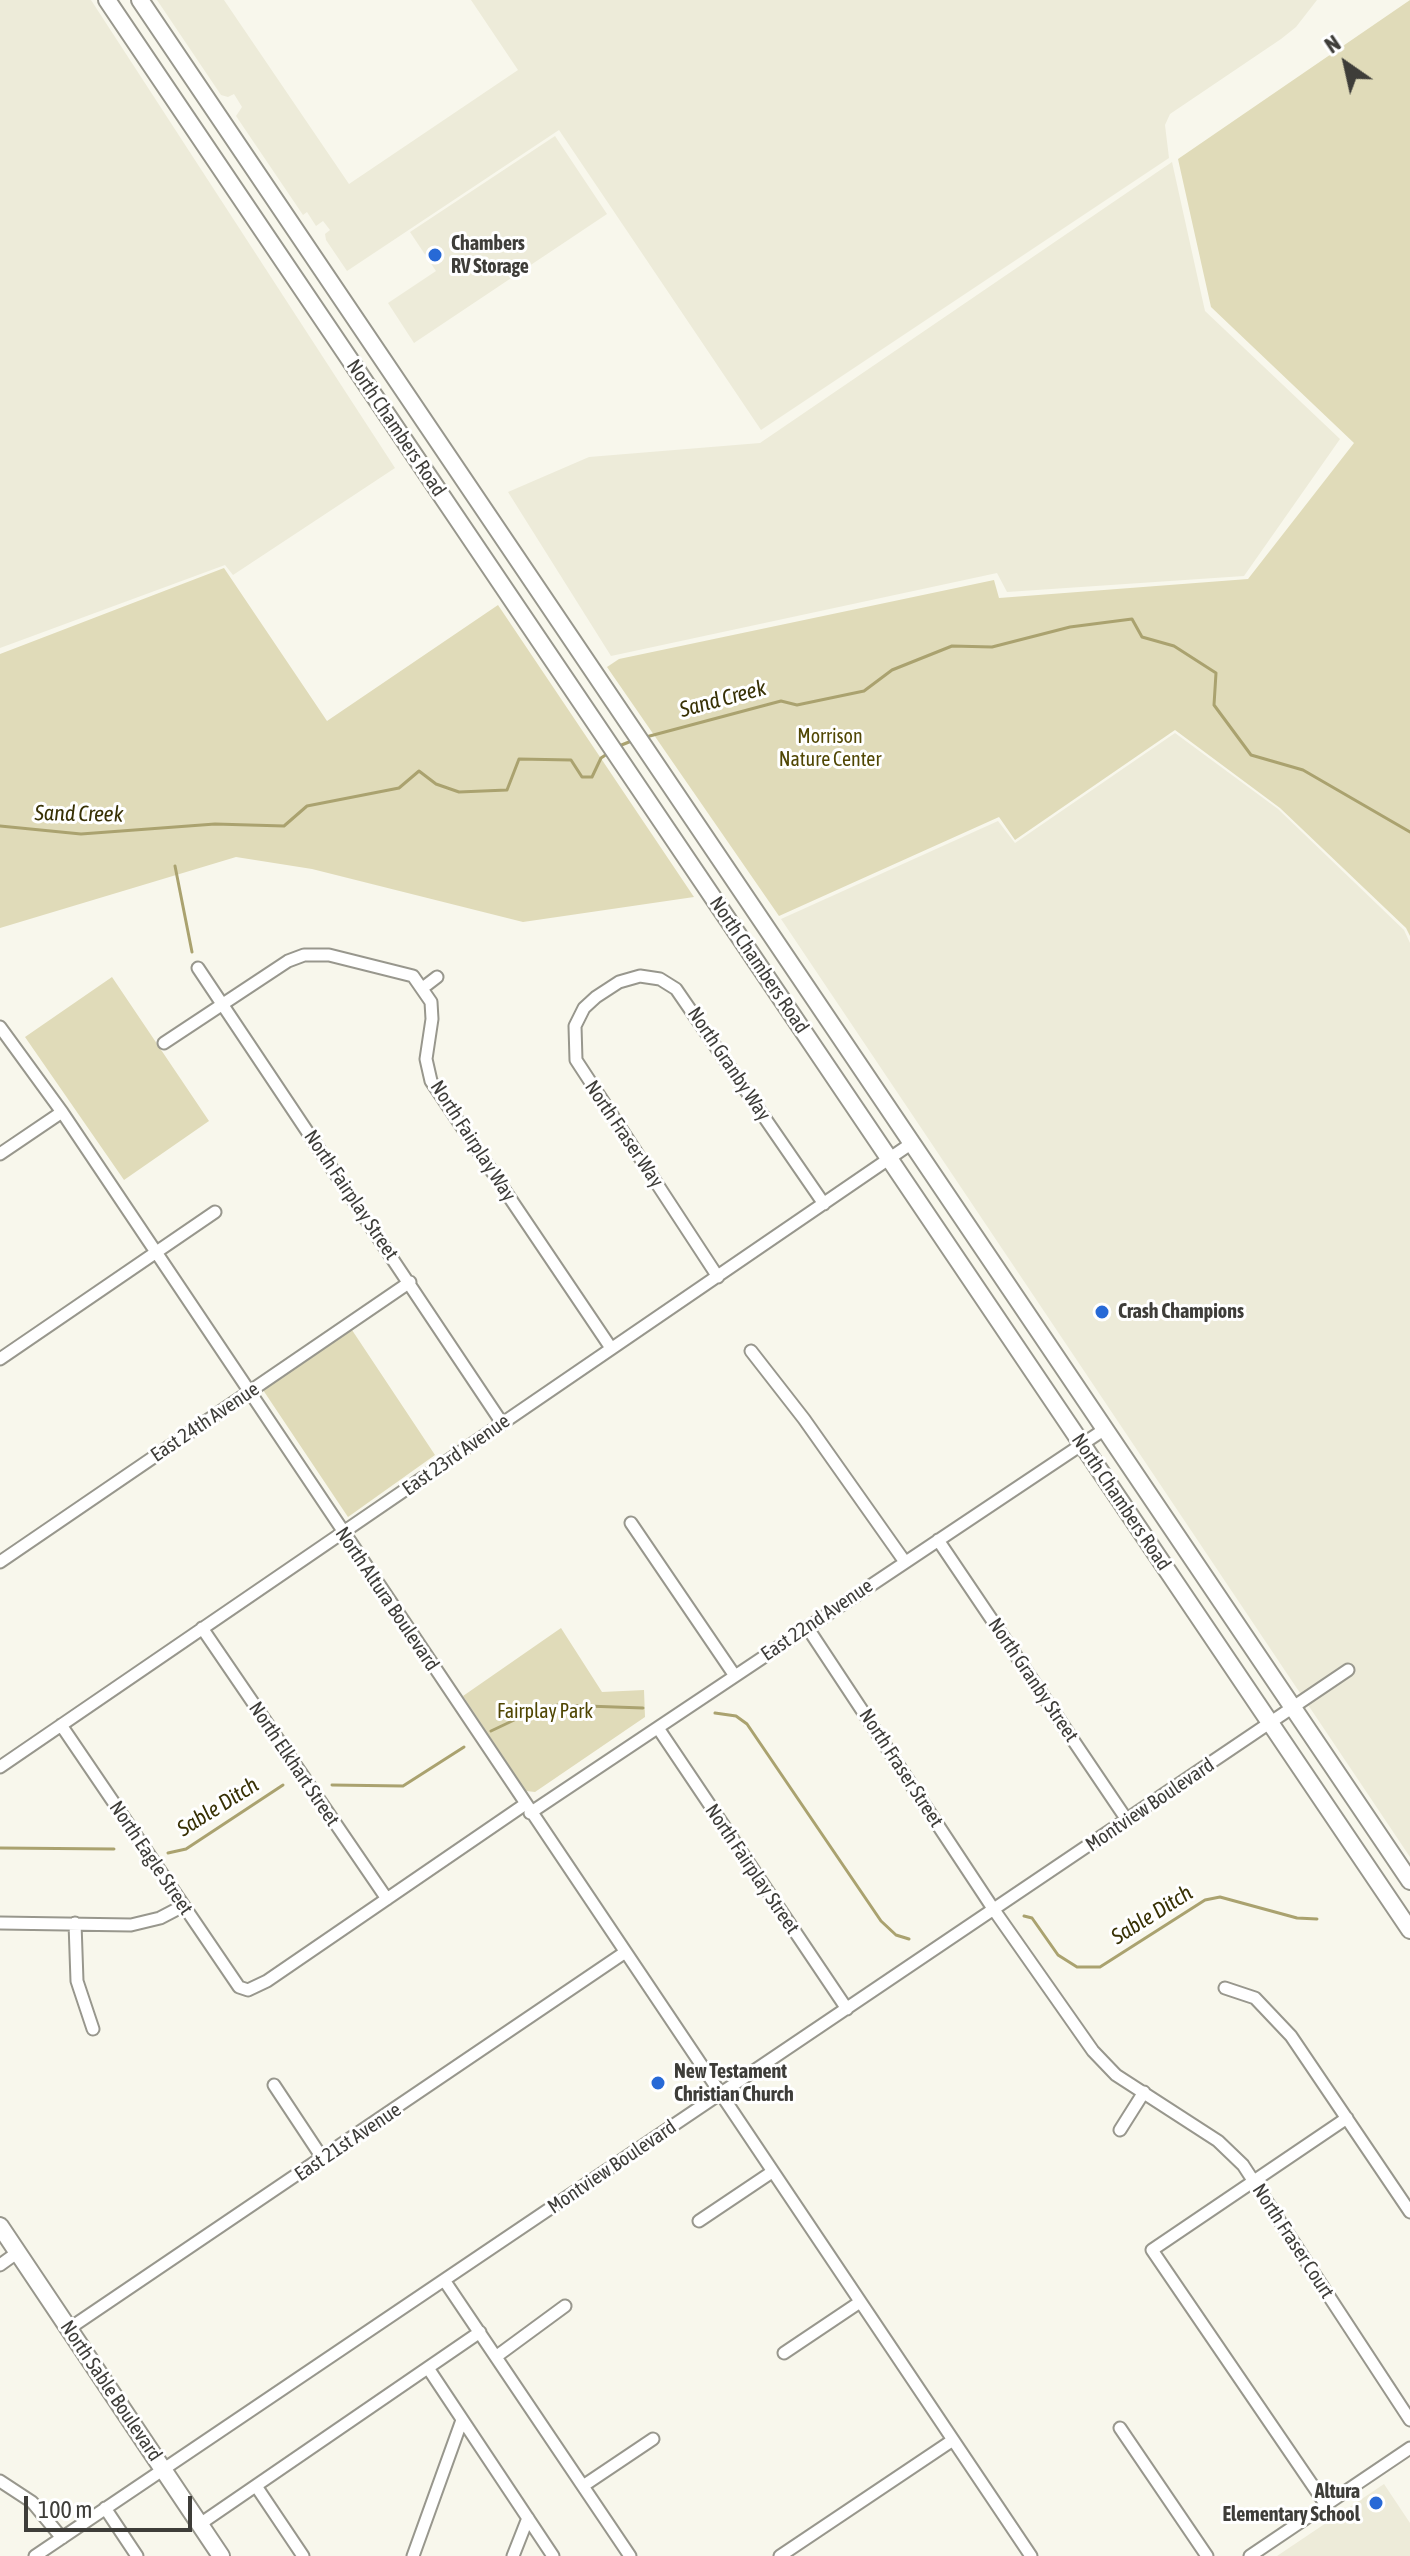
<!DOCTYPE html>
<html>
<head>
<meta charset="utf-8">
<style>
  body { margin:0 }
  #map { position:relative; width:1410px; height:2556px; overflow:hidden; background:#f8f7ec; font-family:"Asap Condensed",sans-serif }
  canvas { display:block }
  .north { position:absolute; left:1306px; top:24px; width:80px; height:80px; -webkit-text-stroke:6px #fff; paint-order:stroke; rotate:326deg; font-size:22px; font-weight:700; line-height:32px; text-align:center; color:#3e3d39 }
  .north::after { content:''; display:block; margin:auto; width:28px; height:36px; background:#3e3d39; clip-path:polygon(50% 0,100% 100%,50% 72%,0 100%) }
  .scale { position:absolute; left:24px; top:2496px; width:168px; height:36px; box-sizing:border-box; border:4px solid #3e3d39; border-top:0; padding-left:10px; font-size:24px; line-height:28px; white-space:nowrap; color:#3e3d39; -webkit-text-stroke:6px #fff; paint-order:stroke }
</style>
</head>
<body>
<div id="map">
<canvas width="1410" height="2556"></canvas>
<div class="north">N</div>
<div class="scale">100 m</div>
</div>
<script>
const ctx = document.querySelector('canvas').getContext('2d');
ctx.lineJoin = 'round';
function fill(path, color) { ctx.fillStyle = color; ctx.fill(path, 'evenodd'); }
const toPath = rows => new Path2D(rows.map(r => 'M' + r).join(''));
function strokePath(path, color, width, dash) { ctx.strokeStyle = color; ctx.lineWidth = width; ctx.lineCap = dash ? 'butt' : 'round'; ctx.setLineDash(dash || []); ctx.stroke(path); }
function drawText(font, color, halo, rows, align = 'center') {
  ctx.font = font + ' "Asap Condensed",sans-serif'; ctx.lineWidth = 6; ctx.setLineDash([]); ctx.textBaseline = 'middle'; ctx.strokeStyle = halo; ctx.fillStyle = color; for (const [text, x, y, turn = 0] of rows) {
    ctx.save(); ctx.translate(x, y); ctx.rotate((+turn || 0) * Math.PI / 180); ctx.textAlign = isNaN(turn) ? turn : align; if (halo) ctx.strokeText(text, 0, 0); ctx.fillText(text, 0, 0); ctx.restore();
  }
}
fill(toPath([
  [0,0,91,0,395,468,233,575,225,565,0,648],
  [157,0,224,0,349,184,518,70,471,0,1317,0,1296,27,1281,39,1170,114,1165,125,1169,158,761,430,559,130,347,271,326,240,325,234,330,230,323,221,316,226,307,212,303,215,236,116,242,107,234,94,228,97,221,95],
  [555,136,607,214,414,343,388,303,436,271,410,232],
  [1172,162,1205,311,1340,439,1244,576,1007,592,997,573,611,656,508,492,589,457,760,443],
  [1175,733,1278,809,1404,930,1410,943,1410,1857,781,919,998,821,1015,843],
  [1384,2484,1410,2523,1410,2556,1277,2556]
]), '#edebd9');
fill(toPath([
  [1410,0,1410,936,1406,928,1280,808,1175,730,1015,840,999,817,779,916,607,667,619,659,994,580,999,598,1248,579,1354,443,1211,307,1178,159],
  [224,568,327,721,498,605,694,897,523,922,312,869,236,857,0,928,0,654],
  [112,977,209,1121,124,1180,25,1037],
  [352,1330,435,1455,348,1517,263,1390],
  [561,1628,602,1692,644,1690,645,1717,535,1792,526,1791,463,1696]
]), '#e0dbb9');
strokePath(toPath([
  [646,737,781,701,797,705,864,691,892,670,952,646,992,647,1070,627,1132,619,1142,637,1174,646,1216,673,1214,705,1251,755,1303,770,1410,832],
  [619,746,634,740],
  [0,826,81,834,215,824,284,826,307,806,399,788,419,771,436,784,459,792,507,790,519,759,571,760,582,777,592,777,601,758,610,752],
  [175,866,192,952],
  [715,1713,736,1716,747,1724,881,1921,896,1935,909,1939],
  [491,1731,531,1712,558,1705,643,1708],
  [332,1785,403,1786,464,1747],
  [0,1848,114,1849],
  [168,1853,186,1849,283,1785],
  [1024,1916,1032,1918,1058,1955,1077,1967,1100,1967,1205,1900,1220,1897,1297,1918,1317,1919]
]), '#aaa26f', 3);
const street = toPath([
  [198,968,502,1423],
  [424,987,437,977],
  [0,1027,62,1112,1031,2556],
  [164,1043,288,961,304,955,329,955,413,976,431,1002,432,1019,426,1059,431,1081,611,1348],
  [0,1154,62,1112],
  [718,1277,576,1060,575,1026,584,1008,596,997,619,982,640,976,660,979,676,989,824,1204],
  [751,1351,804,1419,905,1562],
  [0,1359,215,1212],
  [631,1523,735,1676],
  [938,1540,1127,1820],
  [0,1562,410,1282],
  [807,1627,994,1910,1093,2051,1116,2075,1218,2141,1243,2165,1410,2420],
  [202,1628,387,1899],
  [61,1725,239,1987,248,1990,267,1981,524,1805],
  [658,1728,847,2009],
  [0,1767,912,1143],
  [530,1813,1105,1429],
  [0,1923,131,1925,160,1918,183,1906],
  [75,1923,77,1981,93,2029],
  [1225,1988,1255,1998,1291,2036,1410,2212],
  [274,2085,323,2159],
  [1120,2130,1144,2092],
  [699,2221,772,2172],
  [0,2265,18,2252],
  [444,2280,630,2556],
  [70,2328,624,1953],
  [784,2353,860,2302],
  [497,2356,565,2306],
  [428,2368,553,2556],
  [1120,2428,1207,2556],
  [0,2481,32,2502,62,2538],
  [256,2486,303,2556],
  [583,2486,653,2439],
  [1326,2505,1152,2250,1347,2118],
  [105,2508,137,2556],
  [200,2524,480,2332],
  [35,2556,1348,1670],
  [413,2556,462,2420],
  [513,2556,528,2518],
  [780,2556,953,2440],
  [1250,2556,1410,2448]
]);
const secondary = toPath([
  [107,0,1410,1930],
  [140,0,1410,1881],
  [0,2226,221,2556]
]);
strokePath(street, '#98978d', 15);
strokePath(secondary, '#98978d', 20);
strokePath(street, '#fff', 11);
strokePath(secondary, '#fff', 16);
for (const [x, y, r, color] of [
  [435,255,8,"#2769d6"],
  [1102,1312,8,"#2769d6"],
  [658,2083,8,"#2769d6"],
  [1376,2503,8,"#2769d6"]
]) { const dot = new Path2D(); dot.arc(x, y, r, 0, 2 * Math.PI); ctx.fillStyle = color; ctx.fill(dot); strokePath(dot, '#fff', 3); }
drawText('bold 20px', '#3e3d39', '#fff', [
  ["Chambers",451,244],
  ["RV Storage",451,267],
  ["Crash Champions",1118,1312],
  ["New Testament",674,2072],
  ["Christian Church",674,2095],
  ["Altura",1360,2492,"right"],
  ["Elementary School",1360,2515,"right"]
], 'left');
drawText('20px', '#3e3d39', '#fff', [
  ["North Chambers Road",396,428,56],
  ["North Chambers Road",759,965,56],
  ["North Granby Way",729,1064,56],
  ["North Fraser Way",624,1134,56],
  ["North Fairplay Way",473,1141,57],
  ["North Fairplay Street",351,1195,56],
  ["East 24th Avenue",205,1422,-34],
  ["East 23rd Avenue",456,1455,-35],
  ["North Chambers Road",1121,1502,56],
  ["North Altura Boulevard",387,1599,56],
  ["East 22nd Avenue",817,1620,-34],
  ["North Granby Street",1033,1680,56],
  ["North Elkhart Street",294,1764,56],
  ["North Fraser Street",901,1768,57],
  ["Montview Boulevard",1150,1805,-34],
  ["North Eagle Street",151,1858,56],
  ["North Fairplay Street",752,1869,56],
  ["East 21st Avenue",348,2142,-34],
  ["Montview Boulevard",612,2167,-34],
  ["North Fraser Court",1293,2241,57],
  ["North Sable Boulevard",111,2391,56]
]);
drawText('20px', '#504603', '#fff', [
  ["Morrison",830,737],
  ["Nature Center",830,760],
  ["Fairplay Park",545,1712]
]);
drawText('italic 22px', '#373004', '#fff', [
  ["Sand Creek",723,699,-15],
  ["Sand Creek",79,814,1],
  ["Sable Ditch",218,1807,-32],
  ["Sable Ditch",1152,1915,-32]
]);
</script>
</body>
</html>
